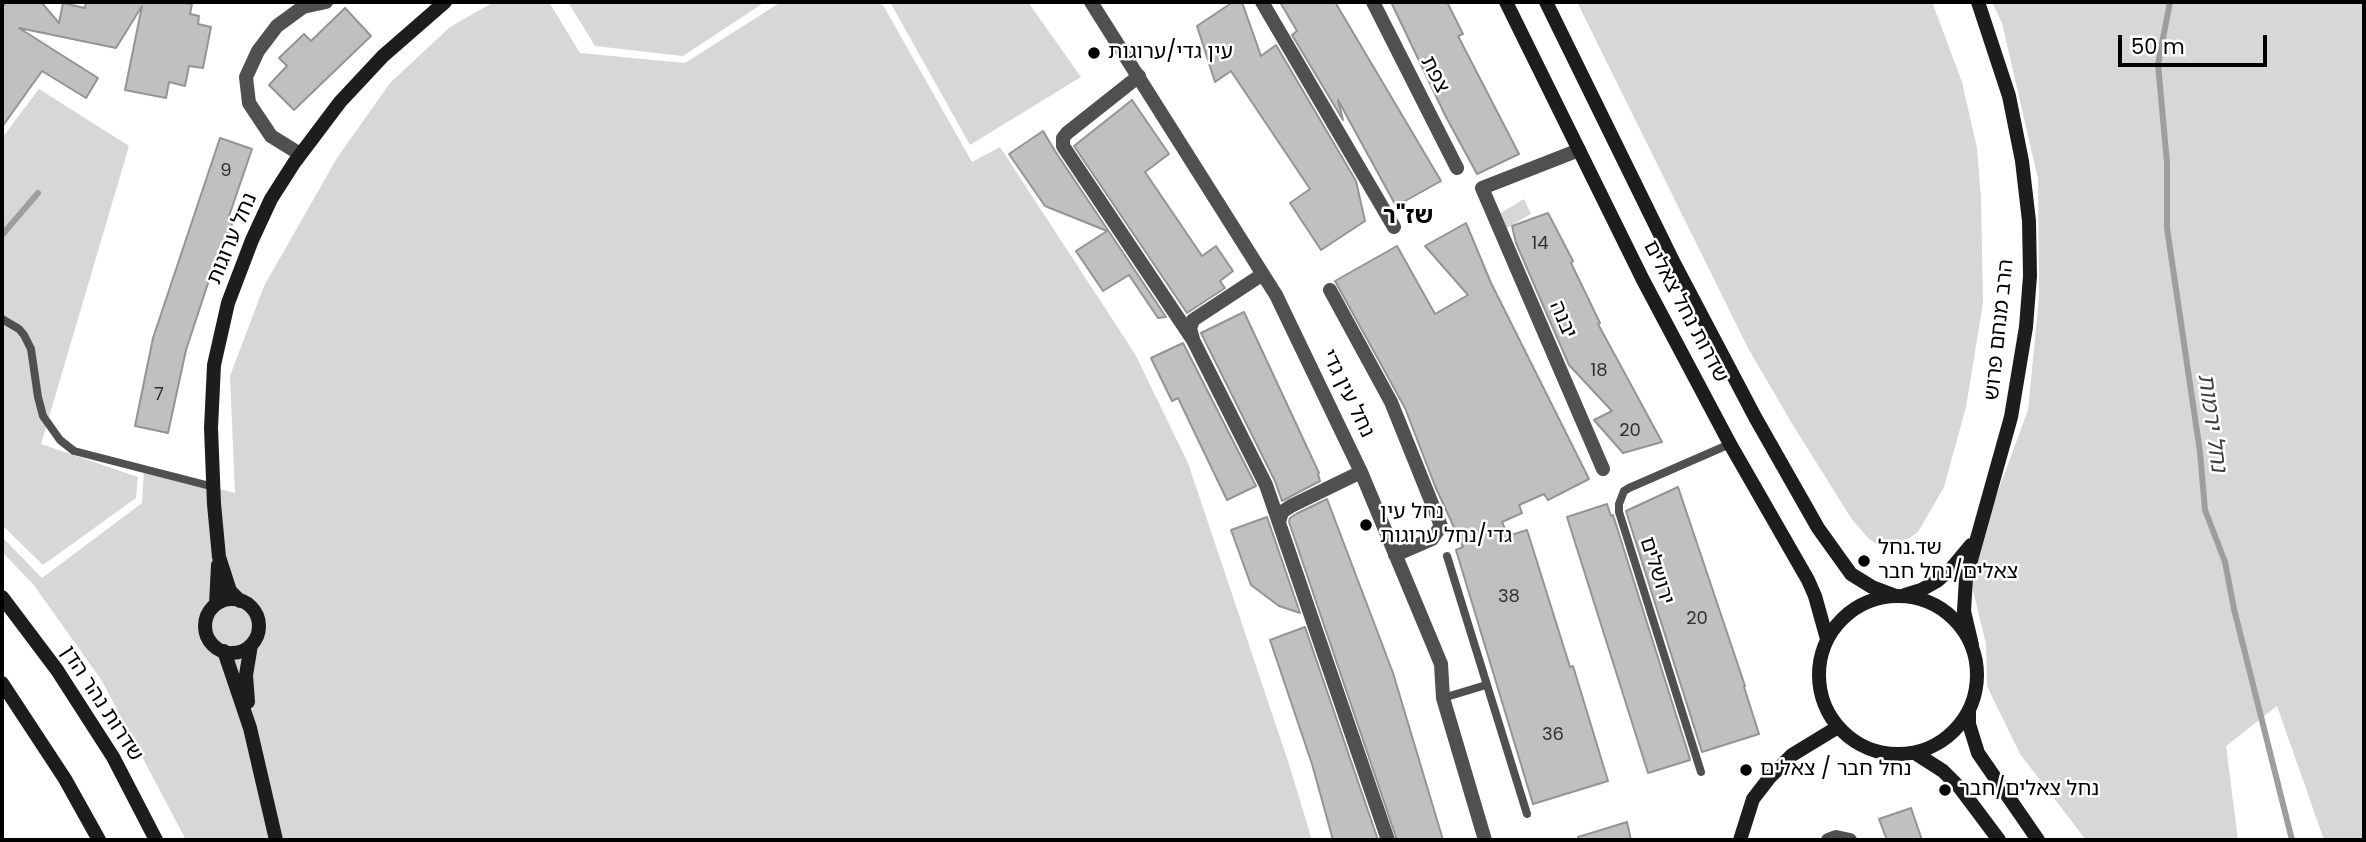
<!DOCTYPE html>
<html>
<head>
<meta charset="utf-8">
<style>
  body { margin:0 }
  #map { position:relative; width:2366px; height:842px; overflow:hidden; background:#fff; font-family:Poppins,sans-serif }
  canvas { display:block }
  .frame { position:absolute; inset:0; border:4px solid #000; pointer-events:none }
  .scale { position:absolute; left:2118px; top:35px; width:149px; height:32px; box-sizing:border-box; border:4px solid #000; border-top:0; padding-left:9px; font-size:21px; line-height:24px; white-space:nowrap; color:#000; -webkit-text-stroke:5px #fff; paint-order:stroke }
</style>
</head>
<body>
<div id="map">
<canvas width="2366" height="842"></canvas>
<div class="frame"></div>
<div class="scale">50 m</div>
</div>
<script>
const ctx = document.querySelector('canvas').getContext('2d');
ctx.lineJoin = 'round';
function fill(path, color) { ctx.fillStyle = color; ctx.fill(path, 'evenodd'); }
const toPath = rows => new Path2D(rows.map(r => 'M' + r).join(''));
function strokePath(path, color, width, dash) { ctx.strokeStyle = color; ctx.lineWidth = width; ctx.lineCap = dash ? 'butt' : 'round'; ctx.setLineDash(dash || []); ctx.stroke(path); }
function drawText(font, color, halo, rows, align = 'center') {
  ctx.font = font + ' Poppins,"Noto Sans Hebrew",sans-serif'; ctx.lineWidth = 5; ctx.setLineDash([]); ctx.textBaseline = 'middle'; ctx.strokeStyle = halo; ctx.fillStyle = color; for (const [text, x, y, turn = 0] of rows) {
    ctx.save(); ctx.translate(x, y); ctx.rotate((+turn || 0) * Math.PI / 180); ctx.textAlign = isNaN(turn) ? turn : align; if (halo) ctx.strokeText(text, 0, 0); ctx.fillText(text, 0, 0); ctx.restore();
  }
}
fill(toPath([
  [494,2,549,2,580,53,685,63,781,2,870,2,883,5,972,162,1000,147,1135,354,1188,463,1287,758,1312,840,186,840,102,681,33,584,2,552,2,537,42,578,142,503,144,470,235,493,230,376,264,286,337,158,390,83,450,27],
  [568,2,765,2,683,56,595,46],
  [890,2,1028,2,1081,77,970,145],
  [1577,2,1932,2,1962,82,1977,148,1981,198,1983,303,1966,407,1944,487,1918,532,1899,545,1891,548,1880,546,1869,539,1851,518,1791,422,1748,348],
  [1992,2,2364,2,2364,840,2324,840,2277,706,2226,746,2238,840,2086,840,2020,754,1987,686,1986,644,1971,582,1981,537,2028,410,2039,297,2038,179,2002,23],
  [39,89,129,146,41,444,138,477,136,498,43,565,2,525,2,138],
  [1524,199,1531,214,1505,229,1499,214]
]), '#d7d7d7');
strokePath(toPath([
  [2170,2,2158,64,2167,163,2167,228,2200,452,2205,510,2225,562,2234,609,2292,840],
  [2,235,38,193]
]), '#9e9e9e', 6);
const building = toPath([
  [7,2,41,2,59,23,63,3,85,8,86,2,179,2,192,4,190,14,199,16,198,24,211,27,203,68,189,66,185,86,169,82,166,98,125,90,142,6,116,48,19,28,98,78,86,98,42,71,2,127,2,7,7,2],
  [1233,2,1242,2,1261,56,1276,45,1356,181,1365,221,1321,250,1290,203,1310,189,1231,71,1215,82,1197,26,1233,2],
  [1280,2,1335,2,1441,181,1396,206,1338,100,1343,120,1292,35,1297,31,1280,2],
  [1391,2,1447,2,1463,34,1458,36,1519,154,1477,174,1445,115,1391,2],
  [345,8,371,36,294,110,269,85,287,66,279,58,304,34,311,41,345,8],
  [1132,100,1169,154,1145,172,1202,256,1216,246,1233,271,1220,281,1225,288,1187,313,1074,146,1132,100],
  [1043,131,1055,151,1166,317,1158,318,1129,275,1103,291,1076,251,1107,231,1045,206,1009,154,1043,131],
  [220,138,252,149,228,219,233,221,215,275,211,274,186,350,168,433,135,426,153,338,220,138],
  [1548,213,1573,261,1571,263,1600,323,1598,324,1662,442,1623,453,1594,420,1612,411,1569,365,1516,243,1512,226,1548,213],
  [1466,223,1491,283,1589,479,1548,500,1544,494,1519,505,1522,513,1502,522,1508,536,1527,530,1570,667,1573,666,1608,781,1533,804,1456,550,1463,547,1435,486,1405,408,1335,281,1397,246,1435,314,1468,295,1425,246,1466,223],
  [1244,312,1319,473,1318,474,1320,481,1282,501,1275,481,1201,333,1244,312],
  [1183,343,1256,486,1227,500,1178,398,1172,401,1151,358,1183,343],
  [1678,487,1745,686,1744,687,1759,734,1702,752,1626,511,1678,487],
  [1327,499,1393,673,1443,840,1397,840,1289,522,1290,518,1296,514,1327,499],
  [1607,504,1611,516,1613,515,1689,756,1690,760,1648,773,1567,517,1607,504],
  [1267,517,1300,613,1279,606,1251,585,1231,530,1267,517],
  [1305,627,1378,840,1333,840,1312,764,1270,640,1305,627],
  [1911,808,1922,840,1887,840,1879,819,1911,808],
  [1627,822,1631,840,1579,840,1578,837,1627,822]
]);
fill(building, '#c0c0c0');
strokePath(building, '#949494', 2);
strokePath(toPath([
  [2,319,19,329,24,335,31,349,38,397,43,416,60,440,74,451,214,487],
  [1447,556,1527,814],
  [1443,698,1486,685],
  [1701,772,1619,512,1619,504,1624,491,1629,488,1730,444]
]), '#505050', 8);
strokePath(toPath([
  [1091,2,1276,295,1361,472,1441,664,1443,698,1485,840],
  [1262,2,1394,227],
  [1373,2,1457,168],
  [1139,76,1067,133,1063,138,1063,146,1193,340,1266,485,1388,840],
  [1579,150,1482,188,1603,469],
  [300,154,271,136,249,103,246,77,258,51,277,26,303,7,326,2],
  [1330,290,1391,402,1441,526,1432,539,1395,555],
  [1193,339,1190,328,1193,320,1263,274],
  [1279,522,1282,512,1291,506,1361,472],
  [1828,840,1836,837,1850,840]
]), '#505050', 14);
strokePath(toPath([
  [1506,2,1643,280,1730,444,1808,580,1815,596,1827,639],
  [1546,2,1674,263,1755,417,1818,528,1851,574,1872,587,1896,596],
  [1905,595,1921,590,1937,581,1951,569,1971,545],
  '1819 675a79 79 0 1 1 158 0a79 79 0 1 1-158 0Z',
  [2,597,57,670,113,757,156,840],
  '205 626a27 27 0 1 1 54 0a27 27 0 1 1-54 0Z',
  [240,601,230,591,219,557,214,504,211,428,214,365,228,303,252,240,271,199,294,163,340,102,383,56,445,2],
  [216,604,218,565],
  [1972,645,1964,611,1966,578,2011,417,2026,327,2030,276,2029,221,2022,161,2009,96,1978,2],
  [224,651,250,728,276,840],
  [2,683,65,779,99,840],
  [248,702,246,675,251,645],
  [1969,711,1969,724,1978,753,2038,840],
  [1915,753,1943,771,1960,788,1999,840],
  [1740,840,1753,799,1770,777,1792,755,1838,727]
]), '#1d1d1d', 14);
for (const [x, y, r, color] of [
  [1094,53,7,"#000"],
  [1366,525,7,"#000"],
  [1864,561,7,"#000"],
  [1746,770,7,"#000"],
  [1945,790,7,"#000"]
]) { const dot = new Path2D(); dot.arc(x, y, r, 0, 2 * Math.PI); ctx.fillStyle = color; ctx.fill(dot); strokePath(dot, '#fff', 2.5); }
drawText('18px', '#303030', null, [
  ["9",226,171],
  ["14",1540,244],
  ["18",1599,371],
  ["7",159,395],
  ["20",1630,431],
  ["38",1509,597],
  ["20",1697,619],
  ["36",1553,735]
]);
drawText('21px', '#000', '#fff', [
  ["עין גדי/ערוגות",1108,53],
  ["נחל עין",1380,513],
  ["גדי/נחל ערוגות",1380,537],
  ["שד.נחל",1878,549],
  ["צאלים/נחל חבר",1878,573],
  ["נחל חבר / צאלים",1760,770],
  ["נחל צאלים/חבר",1959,790]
], 'left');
drawText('21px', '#000', '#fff', [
  ["צפת",1434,75,63],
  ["נחל ערוגות",233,239,-67],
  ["שדרות נחל צאלים",1685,312,62],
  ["יבנה",1562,320,67],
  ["הרב מנחם פרוש",2000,330,-84],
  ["נחל עין גדי",1347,394,64],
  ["ירושלים",1656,571,72],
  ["שדרות נהר הדן",101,704,57]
]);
drawText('italic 23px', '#3f3f3f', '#fff', [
  ["נחל ירמות",2211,423,82]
]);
drawText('bold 24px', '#000', '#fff', [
  ["שז\"ר",1408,217]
]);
</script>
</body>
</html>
